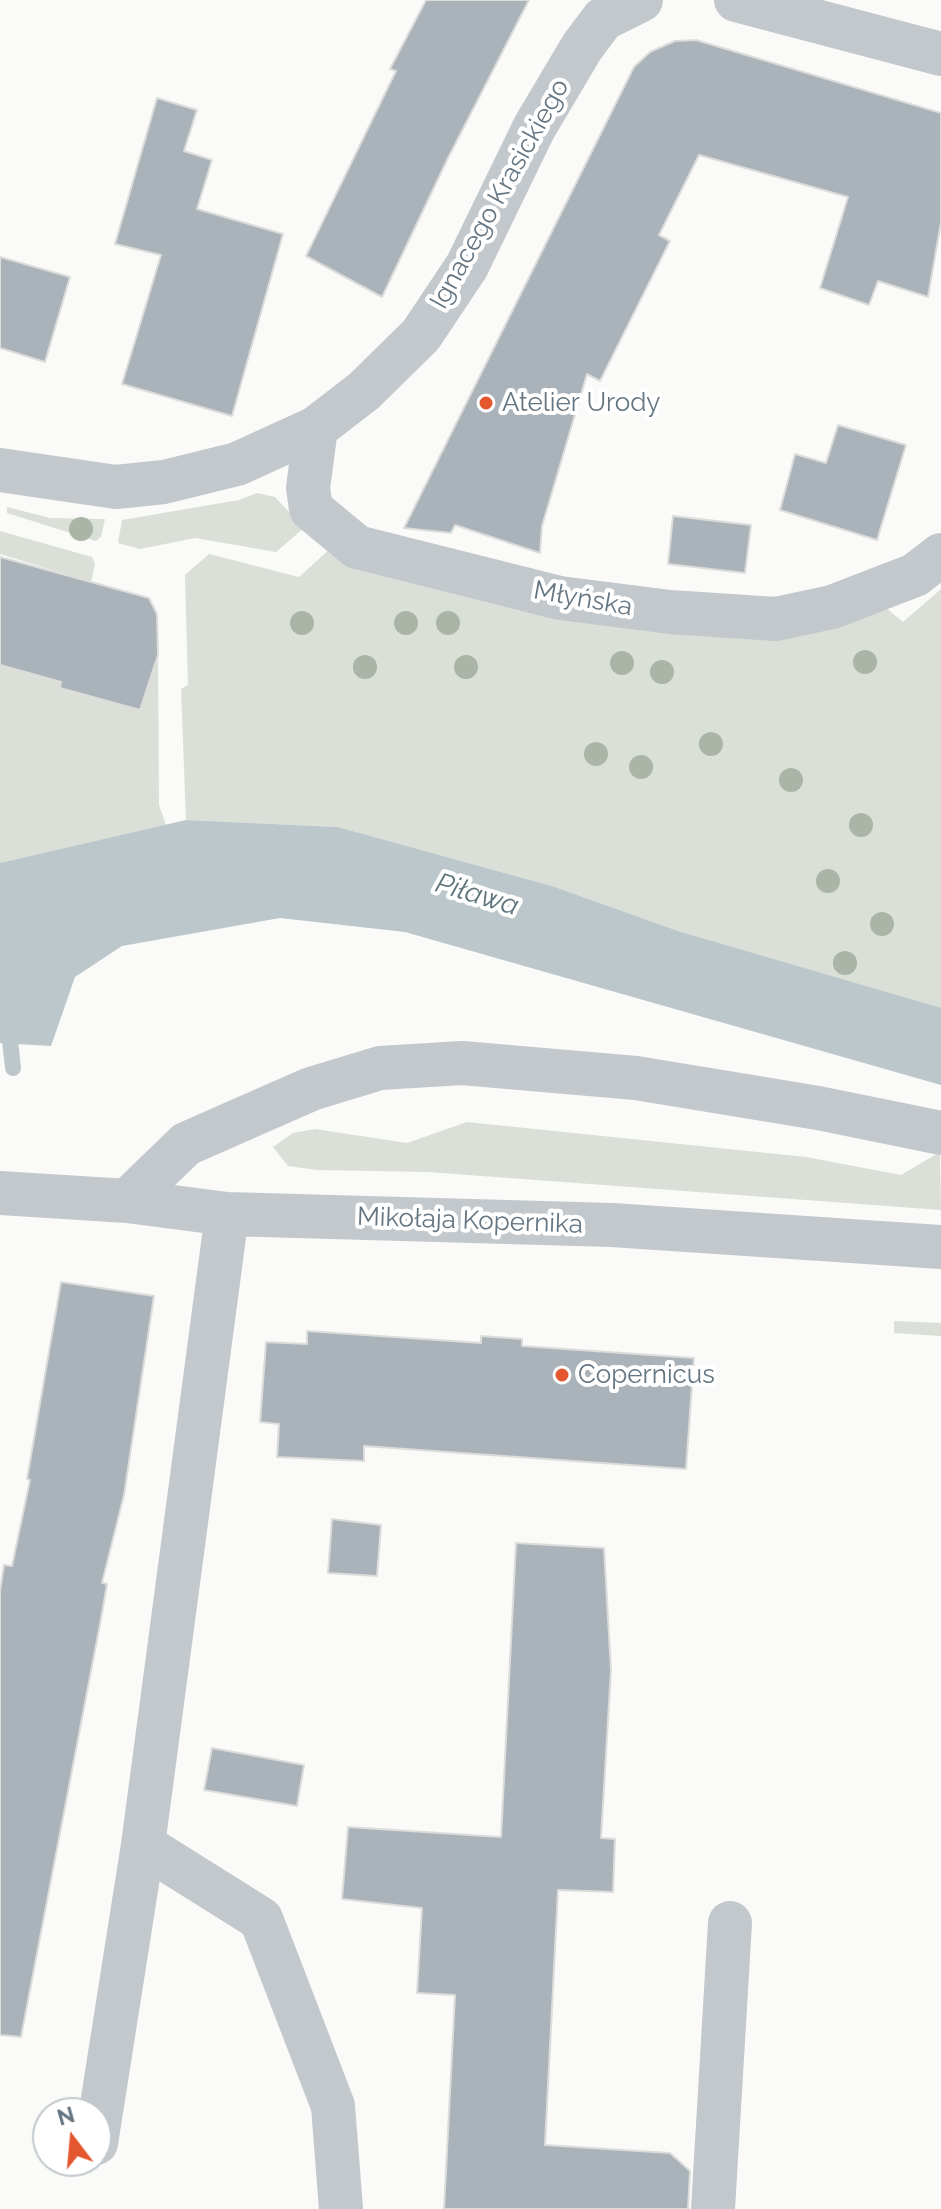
<!DOCTYPE html>
<html>
<head>
<meta charset="utf-8">
<style>
  body { margin:0 }
  #map { position:relative; width:941px; height:2209px; overflow:hidden; background:#fafaf8; font-family:Raleway,sans-serif }
  canvas { display:block }
  .north { position:absolute; left:32px; top:2097px; width:80px; height:80px; box-sizing:border-box; background:#fff; border:2px solid #c1c8cd; border-radius:50%; rotate:344deg; font-size:22px; font-weight:700; line-height:32px; text-align:center; color:#657683 }
  .north::after { content:''; display:block; margin:auto; width:28px; height:36px; background:#e4572e; clip-path:polygon(50% 0,100% 100%,50% 72%,0 100%) }
</style>
</head>
<body>
<div id="map">
<canvas width="941" height="2209"></canvas>
<div class="north">N</div>
</div>
<script>
const ctx = document.querySelector('canvas').getContext('2d');
ctx.lineJoin = 'round';
function fill(path, color) { ctx.fillStyle = color; ctx.fill(path, 'evenodd'); }
const toPath = rows => new Path2D(rows.map(r => 'M' + r).join(''));
function strokePath(path, color, width, dash) { ctx.strokeStyle = color; ctx.lineWidth = width; ctx.lineCap = dash ? 'butt' : 'round'; ctx.setLineDash(dash || []); ctx.stroke(path); }
function drawText(font, color, halo, rows, align = 'center') {
  ctx.font = font + ' Raleway,sans-serif'; ctx.lineWidth = 8; ctx.setLineDash([]); ctx.textBaseline = 'middle'; ctx.strokeStyle = halo; ctx.fillStyle = color; for (const [text, x, y, turn = 0] of rows) {
    ctx.save(); ctx.translate(x, y); ctx.rotate((+turn || 0) * Math.PI / 180); ctx.textAlign = isNaN(turn) ? turn : align; if (halo) ctx.strokeText(text, 0, 0); ctx.fillText(text, 0, 0); ctx.restore();
  }
}
fill(toPath([
  [257,493,275,497,304,528,276,552,195,538,140,549,118,543,122,520,239,500],
  [7,507,50,518,105,519,101,537,96,541,7,513],
  [0,531,92,557,95,564,91,582,0,554],
  [331,548,665,628,885,607,903,622,941,589,941,1013,681,932,552,886,338,827,186,820,181,689,188,685,185,575,209,554,299,577],
  [158,655,159,805,166,825,0,863,0,665,61,683,60,689,131,708],
  [467,1122,806,1157,901,1175,940,1152,941,1210,428,1172,317,1170,288,1166,273,1147,293,1133,315,1129,407,1143],
  [894,1321,941,1323,941,1336,894,1333]
]), '#dadfd7');
fill(toPath([
  [186,820,338,827,552,886,681,932,941,1008,941,1085,405,932,280,918,122,946,75,977,51,1046,0,1043,0,863]
]), '#bbc7cb');
strokePath(toPath([
  [8,1022,13,1068]
]), '#bbc7cb', 16);
const building = toPath([
  [426,0,529,0,448,158,382,297,306,256,396,71,390,69,426,0],
  [696,40,941,113,941,222,928,297,878,281,869,305,820,288,848,197,699,155,659,235,670,241,600,381,587,374,542,526,540,553,455,525,451,533,404,528,634,67,650,52,675,41,696,40],
  [157,98,197,110,184,151,212,160,197,209,283,234,232,416,122,384,161,255,115,244,157,98],
  [0,257,70,277,45,362,0,348,0,257],
  [838,425,906,445,877,540,780,510,795,454,826,463,838,425],
  [673,516,751,525,745,573,668,564,673,516],
  [0,557,149,598,157,614,158,655,140,710,60,688,61,682,0,665,0,557],
  [61,1282,154,1296,124,1495,102,1583,107,1584,101,1619,21,2037,0,2035,0,1591,4,1565,12,1566,30,1480,27,1479,61,1282],
  [307,1331,481,1343,481,1336,522,1339,522,1346,694,1358,686,1469,364,1446,364,1461,277,1457,279,1424,260,1422,266,1342,307,1344,307,1331],
  [332,1519,381,1525,377,1576,328,1573,332,1519],
  [516,1543,604,1548,611,1670,601,1838,615,1839,613,1892,558,1890,545,2145,670,2153,690,2171,688,2209,444,2209,455,1995,417,1993,422,1908,342,1899,348,1827,501,1837,516,1543],
  [212,1748,304,1765,297,1806,204,1790,212,1748]
]);
fill(building, '#aab3b9');
strokePath(building, '#dcdcda', 2);
strokePath(toPath([
  [736,0,941,54],
  [316,428,308,488,311,509,357,547,560,598,670,612,776,619,832,607,915,575,941,555],
  [0,470,116,487,164,482,237,464,316,428,364,391,421,335,467,266,534,128,582,47,603,19,641,0],
  [0,1193,127,1201,227,1214,612,1225,941,1247],
  [127,1201,186,1144,311,1089,380,1068,462,1063,636,1078,818,1108,941,1133],
  [143,1845,261,1919,333,2106,341,2209],
  [96,2143,143,1845,227,1214],
  [713,2209,730,1923]
]), '#c3c8cc', 44);
ctx.fillStyle = '#aab4a7';
for (const [x, y] of [
  [81,529],
  [302,623],
  [406,623],
  [448,623],
  [865,662],
  [622,663],
  [365,667],
  [466,667],
  [662,672],
  [711,744],
  [596,754],
  [641,767],
  [791,780],
  [861,825],
  [828,881],
  [882,924],
  [845,963]
]) { ctx.beginPath(); ctx.arc(x, y, 12, 0, 2 * Math.PI); ctx.fill(); }
for (const [x, y, r, color] of [
  [486,403,8,"#e4572e"],
  [562,1375,8,"#e4572e"]
]) { const dot = new Path2D(); dot.arc(x, y, r, 0, 2 * Math.PI); ctx.fillStyle = color; ctx.fill(dot); strokePath(dot, '#fff', 3); }
drawText('26px', '#657683', '#fff', [
  ["Ignacego Krasickiego",500,194,-61],
  ["Młyńska",583,599,10],
  ["Mikołaja Kopernika",470,1221,2]
]);
drawText('26px', '#657683', '#fff', [
  ["Atelier Urody",502,403],
  ["Copernicus",578,1375]
], 'left');
drawText('italic 28px', '#60757c', '#fff', [
  ["Piława",477,895,17]
]);
</script>
</body>
</html>
